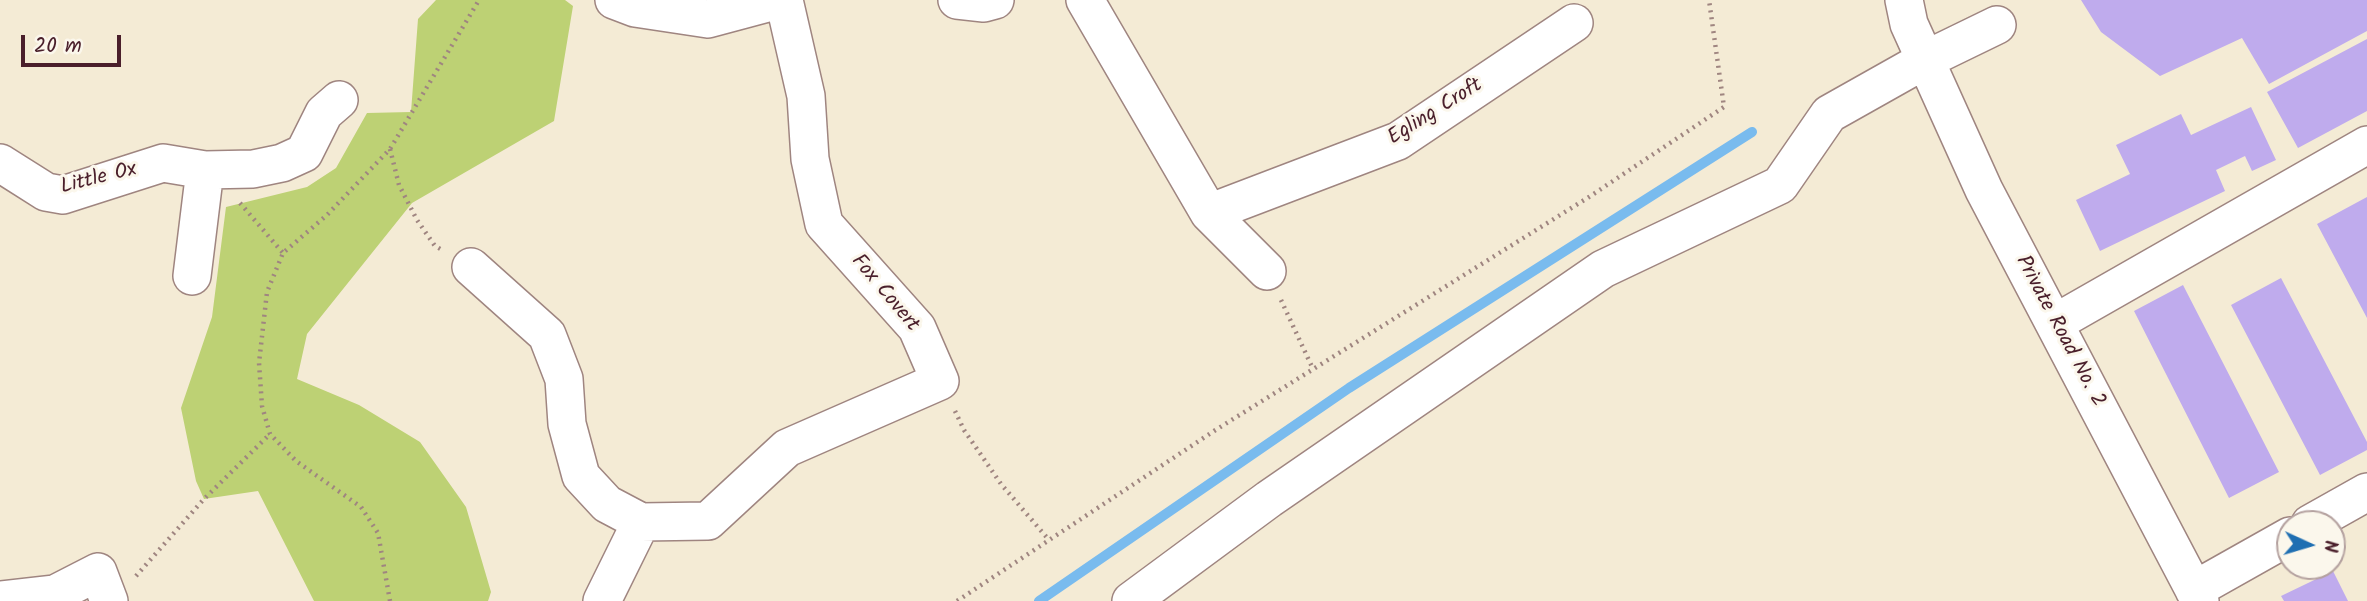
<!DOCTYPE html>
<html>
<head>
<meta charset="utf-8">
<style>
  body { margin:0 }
  #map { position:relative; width:2367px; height:601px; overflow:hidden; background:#f4ebd5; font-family:Kalam,sans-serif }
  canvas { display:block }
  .north { position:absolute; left:2276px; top:510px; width:70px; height:70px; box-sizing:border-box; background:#fbf7ec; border:2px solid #b4a19f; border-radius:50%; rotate:94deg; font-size:19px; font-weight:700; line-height:28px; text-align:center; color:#4a1f2b }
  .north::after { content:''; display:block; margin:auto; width:24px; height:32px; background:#1f6fb2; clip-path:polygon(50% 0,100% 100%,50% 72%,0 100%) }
  .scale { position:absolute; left:21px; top:35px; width:100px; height:32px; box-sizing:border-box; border:4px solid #4a1f2b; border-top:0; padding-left:9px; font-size:21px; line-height:24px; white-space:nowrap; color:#4a1f2b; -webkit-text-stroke:5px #fbf7ec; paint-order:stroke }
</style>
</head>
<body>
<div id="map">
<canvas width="2367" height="601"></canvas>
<div class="north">N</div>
<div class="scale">20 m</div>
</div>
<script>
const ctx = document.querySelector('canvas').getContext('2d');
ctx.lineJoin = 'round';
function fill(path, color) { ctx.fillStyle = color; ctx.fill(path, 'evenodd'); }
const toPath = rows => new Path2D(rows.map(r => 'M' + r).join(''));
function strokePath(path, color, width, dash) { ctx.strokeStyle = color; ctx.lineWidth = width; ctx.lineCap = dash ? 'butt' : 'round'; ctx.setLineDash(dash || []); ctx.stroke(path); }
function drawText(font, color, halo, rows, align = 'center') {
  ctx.font = font + ' Kalam,sans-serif'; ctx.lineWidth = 6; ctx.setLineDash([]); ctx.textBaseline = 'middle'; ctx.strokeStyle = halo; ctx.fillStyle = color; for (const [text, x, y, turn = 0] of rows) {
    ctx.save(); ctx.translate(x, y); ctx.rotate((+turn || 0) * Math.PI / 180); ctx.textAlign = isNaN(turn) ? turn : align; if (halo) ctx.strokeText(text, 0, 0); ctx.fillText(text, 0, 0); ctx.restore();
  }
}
fill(toPath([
  [436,0,565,0,573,6,554,121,412,203,307,334,297,379,359,405,420,442,466,507,491,592,488,601,314,601,258,491,204,499,196,481,181,408,212,317,226,207,307,187,336,168,367,113,411,112,418,19]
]), '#bdd174');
strokePath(toPath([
  [1039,601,1349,388,1752,132]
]), '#79bbee', 10);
fill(toPath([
  [2081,0,2367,0,2367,31,2269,84,2242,38,2160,76,2101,32],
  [2367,39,2367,111,2298,148,2267,92],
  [2251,107,2276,160,2252,171,2245,156,2216,170,2225,191,2100,251,2076,200,2130,174,2116,145,2181,114,2191,135],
  [2367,197,2367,318,2317,224],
  [2281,278,2367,442,2367,450,2320,475,2231,305],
  [2183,285,2279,472,2229,498,2134,311],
  [2333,571,2348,601,2284,601,2281,596]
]), '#bfabed');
const minor = toPath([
  [614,0,635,8,708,19,779,0],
  [957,0,984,3,995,0],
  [1085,0,1209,213,1398,141,1574,23],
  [1904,0,1909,24,1984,190,2200,601],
  [0,163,46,192,63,195,163,163,205,170,253,169,282,163,304,153,324,113,339,100],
  [1209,213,1267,271],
  [471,267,547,335,564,379,567,424,581,476,607,504,641,522,708,521,787,448,940,381,917,328,824,224,810,159,806,96,784,0],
  [192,276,205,170],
  [2055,323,2367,145],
  [2310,524,2367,492],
  [2194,590,2290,536],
  [0,600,55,594,98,572,109,601],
  [602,601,641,522],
  [1131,601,1269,499,1603,269,1780,185,1829,114,1925,60,1997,25]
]);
strokePath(minor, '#9f8580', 40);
strokePath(toPath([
  [390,149,399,185,417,220,435,246,444,251],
  [240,203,283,253],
  [1281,300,1313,369],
  [955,411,964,430,1001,484,1049,540],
  [136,576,204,499,270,434],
  [390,601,378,533,361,507,296,461,270,434,262,406,259,363,267,292,283,253,327,215,390,149,479,0],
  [957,601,1214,431,1589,197,1724,107,1709,0]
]), '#9f8580', 4.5, [2, 5]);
strokePath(minor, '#fff', 37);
drawText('21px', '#4a1f2b', '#fbf7ec', [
  ["Egling Croft",1436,113,-32],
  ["Little Ox",99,180,-14],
  ["Fox Covert",884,294,50],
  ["Private Road No. 2",2059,332,62]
]);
</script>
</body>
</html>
